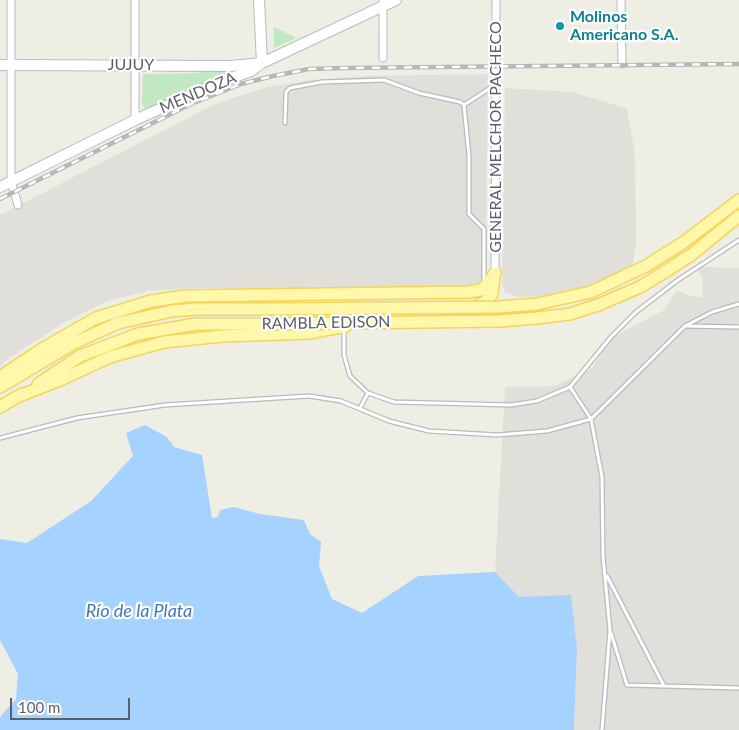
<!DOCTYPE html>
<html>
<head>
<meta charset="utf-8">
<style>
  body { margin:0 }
  #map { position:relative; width:739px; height:730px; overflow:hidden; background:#efeee5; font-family:Lato,sans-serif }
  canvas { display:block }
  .scale { position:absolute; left:10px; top:698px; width:120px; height:22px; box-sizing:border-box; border:2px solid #5c6066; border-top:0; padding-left:6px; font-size:15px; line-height:18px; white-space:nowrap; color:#5c6066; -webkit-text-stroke:4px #fff; paint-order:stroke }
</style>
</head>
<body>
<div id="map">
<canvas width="739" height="730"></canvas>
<div class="scale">100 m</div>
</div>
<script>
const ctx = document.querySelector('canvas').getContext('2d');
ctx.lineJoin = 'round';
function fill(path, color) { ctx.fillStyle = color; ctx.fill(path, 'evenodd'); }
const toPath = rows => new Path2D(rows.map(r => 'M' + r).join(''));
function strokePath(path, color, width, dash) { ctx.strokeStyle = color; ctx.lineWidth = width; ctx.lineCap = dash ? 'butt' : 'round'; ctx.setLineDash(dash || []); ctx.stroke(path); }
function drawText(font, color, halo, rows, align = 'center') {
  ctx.font = font + ' Lato,sans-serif'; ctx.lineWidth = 4.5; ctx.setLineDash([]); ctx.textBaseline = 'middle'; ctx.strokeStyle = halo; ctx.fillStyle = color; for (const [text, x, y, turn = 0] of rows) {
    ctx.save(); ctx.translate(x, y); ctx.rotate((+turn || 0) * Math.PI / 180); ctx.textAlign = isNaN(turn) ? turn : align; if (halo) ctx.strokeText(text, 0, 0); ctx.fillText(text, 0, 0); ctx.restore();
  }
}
fill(toPath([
  [488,74,486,290,201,288,148,291,107,301,65,322,9,358,0,367,0,215,217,103,267,87,313,80,366,76],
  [505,88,571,92,627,108,635,154,636,243,633,263,630,270,620,279,557,296,518,297,505,293,502,282],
  [694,267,739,268,739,730,574,730,577,649,519,597,495,572,505,387,555,386,592,368,611,338,664,310,677,290,690,296,702,297,703,277]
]), '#e0dfd9');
fill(toPath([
  [274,27,295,37,295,39,274,48],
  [208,70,231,70,229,73,153,109,146,109,142,105,143,74,198,73]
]), '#c1e8c3');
fill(toPath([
  [145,425,167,437,174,447,202,455,212,518,218,517,220,510,234,507,260,514,304,520,310,534,321,542,319,566,332,599,362,613,418,576,495,572,519,597,571,595,577,649,574,730,0,730,0,717,16,699,18,674,0,640,0,539,27,543,91,501,133,456,126,433]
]), '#a5d2ff');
const lane = toPath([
  [464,105,495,85],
  [285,123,286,92,290,88,322,82,384,80,419,93,460,102,464,105,469,156,469,214,484,229,484,282],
  [686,326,739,327],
  [344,330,344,355,350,376,368,393,394,402,511,405,537,401,570,387,611,337,636,312,678,280,739,240],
  [570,387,591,419,602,477,603,556,610,630,602,730],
  [360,408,368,393],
  [0,438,77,418,165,405,309,396,341,401,389,421,429,431,497,435,547,431,591,419,685,326,712,312,739,304],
  [607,576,664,686],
  [611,633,627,685,739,688]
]);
const street = toPath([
  [11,0,11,181,18,205],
  [135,0,135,120],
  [621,0,622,64],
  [383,58,383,0],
  [495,273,496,0]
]);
const secondary = toPath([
  [259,0,262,63],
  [0,65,230,66,262,63],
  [0,187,135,120,220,82,251,71,262,63,396,0]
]);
const primary = toPath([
  [646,266,684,242,739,200],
  [663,273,691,255,739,216],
  [404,318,473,309,486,301,492,294,494,277],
  [0,377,42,349,96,318,151,301,186,296,469,292,481,290,488,284,495,273],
  [38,384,80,356,138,334,196,324,268,324],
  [0,387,74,343,118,323,172,311,196,309,267,309],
  [17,397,60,380,110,357,164,342,222,336,309,333,346,326],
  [0,407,22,394]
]);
strokePath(lane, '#b7babf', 5.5);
strokePath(street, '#b7babf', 9);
strokePath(secondary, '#b8bbc1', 12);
strokePath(primary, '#f6d458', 14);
strokePath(lane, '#fff', 3);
strokePath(street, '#fff', 7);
strokePath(secondary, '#fff', 10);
strokePath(primary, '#fff7aa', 11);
const rail = toPath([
  [0,199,191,104,241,84,273,76,309,69,344,68,739,64]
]);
strokePath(rail, '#b6b7b7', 4.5);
strokePath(rail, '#fff', 2.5, [8]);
const primaryBridge = toPath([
  [267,309,500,307,537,304,591,292,646,266],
  [268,324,500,321,537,318,570,314,598,305,640,287,663,273]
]);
strokePath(primaryBridge, '#f6d458', 14, []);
strokePath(primaryBridge, '#fff7aa', 11);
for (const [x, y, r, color] of [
  [560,26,5,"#0f9aa8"]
]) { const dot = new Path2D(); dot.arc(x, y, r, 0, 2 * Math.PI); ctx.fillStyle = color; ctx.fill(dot); strokePath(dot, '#fff', 2); }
drawText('bold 16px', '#0d838f', '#fff', [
  ["Molinos",570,17],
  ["Americano S.A.",570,35]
], 'left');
drawText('16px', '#5c6066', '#fff', [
  ["JUJUY",131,65],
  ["MENDOZA",198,93,-23],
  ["GENERAL MELCHOR PACHECO",496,137,-90],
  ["RAMBLA EDISON",326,323,-1]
]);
drawText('italic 18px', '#4076be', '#fff', [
  ["Río de la Plata",139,611]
]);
</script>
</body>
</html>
